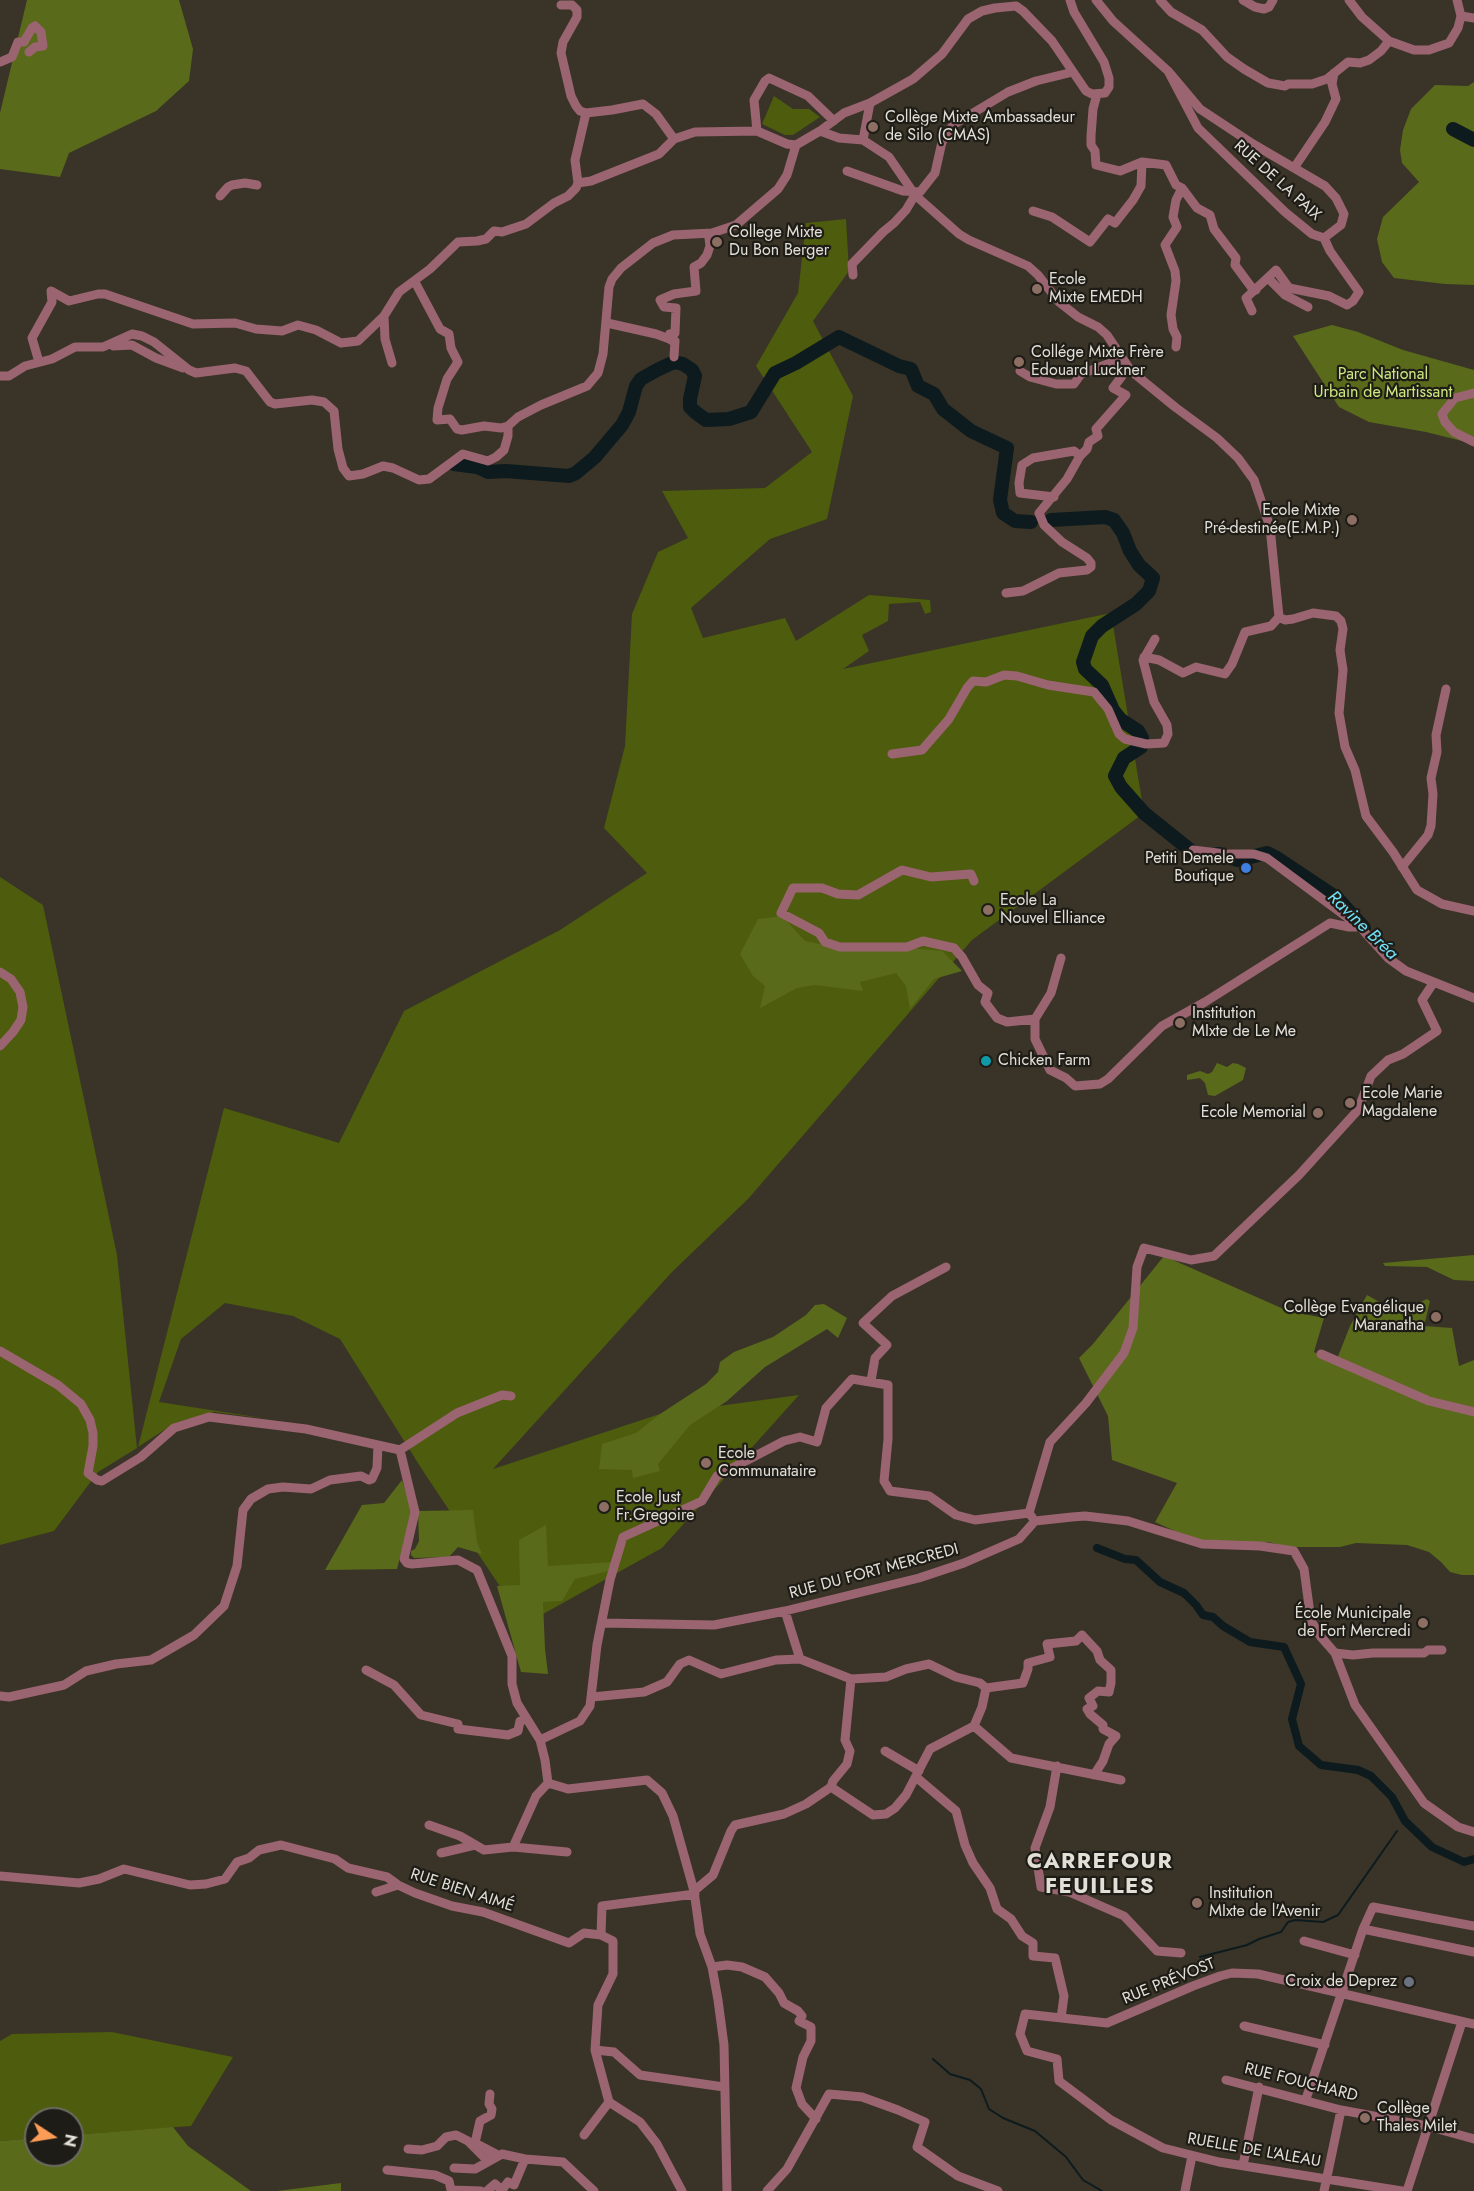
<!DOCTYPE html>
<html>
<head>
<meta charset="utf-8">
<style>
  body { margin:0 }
  #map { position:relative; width:1474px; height:2191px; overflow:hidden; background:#393427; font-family:Jost,sans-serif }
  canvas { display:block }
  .north { position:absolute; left:24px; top:2107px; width:60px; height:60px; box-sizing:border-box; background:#1e1c16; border:2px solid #6c6a63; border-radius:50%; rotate:102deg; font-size:16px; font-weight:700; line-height:24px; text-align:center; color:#e2dfd7 }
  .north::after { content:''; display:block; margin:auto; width:21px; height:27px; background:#fd9c56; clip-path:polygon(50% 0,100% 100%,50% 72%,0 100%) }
</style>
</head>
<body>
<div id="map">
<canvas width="1474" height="2191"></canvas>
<div class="north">N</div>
</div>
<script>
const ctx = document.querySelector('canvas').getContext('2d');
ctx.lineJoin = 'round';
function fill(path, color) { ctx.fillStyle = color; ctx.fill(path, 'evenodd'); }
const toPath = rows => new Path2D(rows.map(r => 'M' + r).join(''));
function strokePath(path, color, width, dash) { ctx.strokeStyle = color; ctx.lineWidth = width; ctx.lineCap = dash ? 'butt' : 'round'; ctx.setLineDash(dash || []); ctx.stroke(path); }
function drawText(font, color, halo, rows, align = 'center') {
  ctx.font = font + ' Jost,sans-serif'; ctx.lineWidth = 4.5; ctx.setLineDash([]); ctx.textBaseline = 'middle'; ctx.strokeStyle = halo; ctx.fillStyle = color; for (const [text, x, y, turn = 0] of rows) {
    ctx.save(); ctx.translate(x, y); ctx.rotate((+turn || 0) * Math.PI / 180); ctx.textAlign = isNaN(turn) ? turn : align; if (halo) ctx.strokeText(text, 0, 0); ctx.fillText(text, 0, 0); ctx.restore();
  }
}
fill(toPath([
  [774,96,793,109,809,109,820,117,793,135,785,135,762,124],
  [846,219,849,271,813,321,853,396,827,519,770,539,691,608,703,638,785,618,796,641,869,595,930,600,931,612,925,614,920,602,889,604,888,621,862,635,869,651,843,669,1111,613,1144,813,972,940,748,1199,672,1272,493,1469,660,1414,799,1395,662,1548,525,1624,423,1471,340,1339,293,1316,225,1303,181,1339,159,1402,269,1419,214,1412,175,1423,138,1447,224,1108,339,1143,404,1011,560,930,647,873,604,828,625,746,632,614,658,552,688,538,662,491,765,488,812,452,756,366,798,293,806,223],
  [0,877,43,905,117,1255,137,1448,98,1472,54,1531,0,1545],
  [112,2032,233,2057,191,2126,72,2135,72,2119,36,2119,36,2138,0,2141,0,2041,12,2034]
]), '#4d5c0d');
fill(toPath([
  [27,0,179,0,193,49,189,81,156,111,69,153,60,177,0,169,0,113],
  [1474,82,1474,285,1445,284,1394,278,1382,262,1377,239,1383,217,1419,182,1402,163,1400,150,1403,130,1411,109,1435,85,1468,86],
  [1332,325,1358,332,1403,350,1474,370,1474,444,1426,432,1369,422,1339,407,1293,336],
  [782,916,805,941,835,947,910,948,942,951,962,971,934,979,910,1009,906,986,896,973,860,982,863,991,815,985,797,988,760,1008,765,986,753,976,740,954,758,919],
  [1217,1063,1227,1067,1233,1063,1238,1064,1246,1068,1243,1080,1215,1096,1208,1095,1205,1083,1200,1078,1187,1080,1187,1075,1200,1071,1208,1074,1212,1072],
  [1474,1255,1474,1281,1454,1280,1427,1267,1385,1266,1383,1263],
  [1164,1256,1288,1311,1324,1318,1314,1352,1335,1364,1350,1326,1367,1295,1397,1312,1427,1299,1430,1301,1424,1326,1452,1328,1459,1366,1474,1360,1474,1575,1462,1575,1450,1572,1441,1562,1429,1552,1407,1545,1356,1543,1340,1547,1287,1547,1269,1542,1244,1544,1192,1539,1155,1522,1177,1483,1112,1460,1108,1416,1079,1358,1093,1344],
  [824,1304,847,1318,838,1338,827,1329,765,1367,727,1401,690,1425,658,1464,660,1471,633,1478,632,1470,599,1469,602,1444,636,1433,660,1414,706,1384,718,1372,720,1362,734,1352,773,1337,806,1315,815,1305],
  [402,1480,412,1511,397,1569,325,1570,362,1505,384,1503],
  [473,1510,477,1542,482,1554,458,1547,449,1557,414,1558,411,1555,411,1551,415,1549,419,1541,418,1511],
  [546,1525,548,1566,613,1562,613,1570,575,1579,562,1601,543,1602,545,1649,548,1674,521,1672,497,1586,520,1585,519,1540],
  [173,2127,188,2146,251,2191,0,2191,0,2141,36,2138,36,2155,72,2155,72,2135],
  [341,2183,341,2191,277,2191]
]), '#5a6a1b');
strokePath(toPath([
  [1200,1957,1247,1945,1259,1939,1281,1932,1288,1922,1295,1920,1323,1922,1338,1915,1397,1831],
  [933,2059,950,2074,970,2080,981,2089,989,2109,1003,2118,1035,2131,1066,2157,1083,2180,1102,2191]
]), '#0d1b1e', 2);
strokePath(toPath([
  [1097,1548,1125,1559,1136,1560,1160,1582,1184,1593,1196,1605,1203,1615,1213,1617,1223,1626,1250,1642,1284,1647,1301,1684,1292,1719,1299,1746,1321,1765,1358,1770,1371,1776,1392,1797,1405,1821,1432,1847,1464,1862,1474,1859]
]), '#0d1b1e', 8);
strokePath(toPath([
  [1453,129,1474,140],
  [454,464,477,467,488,472,506,471,569,476,576,473,595,457,622,425,629,412,636,386,641,379,657,370,674,362,683,364,692,370,695,376,690,399,690,407,695,412,706,420,729,419,751,412,775,373,796,363,839,337,899,366,911,369,918,386,934,394,943,409,971,431,1007,448,1000,500,1003,513,1015,521,1031,522],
  [1051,520,1105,517,1114,520,1123,533,1130,551,1139,565,1153,578,1149,591,1136,604,1102,626,1092,636,1083,662,1085,669,1102,685,1113,710,1121,720,1138,731,1142,738,1141,747,1124,758,1115,776,1121,787,1144,813,1195,854,1208,856,1219,854,1238,860,1267,853,1277,858,1337,898,1364,928]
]), '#0d1b1e', 14);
strokePath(toPath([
  [1096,0,1113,21,1168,71,1200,109,1253,144,1325,186,1336,198,1344,214,1341,225,1324,238,1312,234,1285,212,1198,128,1168,71],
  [1160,0,1171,12,1202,30,1227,57,1244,69,1268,83,1285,86,1288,84,1312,84,1327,79,1348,62,1360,63,1369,60,1381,51,1389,41],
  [1243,0,1255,7,1264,9,1269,7,1273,0],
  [1349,0,1362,17,1389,41,1414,50,1429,50,1449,43,1458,28,1461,16,1457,0],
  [561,5,572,5,577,10,577,17,563,42,561,53,571,96,576,106,580,111,586,113,612,110,643,104,656,114,674,139,695,132,757,131,787,144,796,145,820,131,844,113,870,103,913,79,942,54,968,19,982,11,995,8,1016,6,1023,11,1052,41,1086,91,1092,94,1105,93,1109,87,1109,78,1104,62,1074,12,1070,0],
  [1461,16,1474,18],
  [0,62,12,57,18,42,24,42,32,28,35,26,41,32,43,46,35,47,29,52],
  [1097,94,1093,109,1091,136,1091,145,1095,151,1096,165,1120,171,1142,162,1166,165,1176,185,1182,188,1197,208,1210,215,1214,229,1236,258,1235,265,1252,288,1256,290],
  [757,131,754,100,765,81,769,78,808,96,834,121],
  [820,131,839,138,863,140,889,157,915,195,959,234,969,240,1028,266,1038,275,1059,302,1078,317,1098,327,1107,335,1131,371,1175,407,1217,438,1238,458,1254,480,1270,527,1279,617,1285,620,1293,619,1313,613,1336,616,1341,621,1343,629,1340,650,1343,670,1339,713,1345,747,1355,770,1366,816,1393,852,1417,890,1442,904,1474,911],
  [863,140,870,103],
  [1294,168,1325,122,1336,99,1332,84,1334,73],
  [847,171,903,191,920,192,935,173,942,142,953,125,1008,92,1036,81,1073,72],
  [578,183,591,181,659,154,674,139],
  [220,196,228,187,232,185,245,183,257,185],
  [1033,211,1052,217,1090,242,1108,219,1115,223,1133,200,1141,186,1142,162],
  [853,275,852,264,883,232,894,223,906,210,915,195],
  [1269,279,1285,295,1308,307],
  [415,282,440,329,449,334,451,348,458,362,447,379,438,408,437,420,450,419,457,429,462,430,484,426,501,428,508,426],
  [1252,311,1246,298,1276,270,1289,288,1329,296,1347,305,1353,301,1359,292,1330,251,1324,238],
  [384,316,385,339,392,363],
  [607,323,656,334,675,341,674,357],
  [671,340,670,334,675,333,676,308,664,307,660,300,674,294,696,291,694,267,701,263,707,255,710,246,709,238,712,233],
  [113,346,132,345,156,358,183,368],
  [1176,347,1177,337,1173,329,1171,315,1176,281,1175,271,1165,245,1177,227,1173,217,1176,200,1182,188],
  [39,362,32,338,52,302,51,291,69,301,98,294,105,294,193,324,235,323,256,329,282,331,298,325,316,330,341,343,358,341,384,316,399,292,430,269,458,242,477,241,486,239,494,231,502,232,526,224,554,203,568,196,576,188,578,183,575,160,586,113],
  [1020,371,1030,377,1056,384,1074,384,1081,374,1121,359],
  [0,376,9,376,25,366,52,359,75,347,103,347,132,334,142,336,154,342,189,370,196,373,235,368,246,371,270,402,275,404,312,400,324,402,334,411,338,449,343,468,349,476,363,474,383,466,393,468,419,480,429,479,463,454,488,461,496,457,504,450,508,436,508,426,518,417,541,405,587,386,598,373,603,354,609,287,612,279,621,268,653,243,673,235,712,233,736,225,778,189,787,175,796,145],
  [1474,393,1455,398,1442,414,1445,422,1454,432,1474,442],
  [1054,497,1020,493,1019,483,1022,465,1033,458,1074,451,1080,456],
  [1006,593,1023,591,1059,573,1087,570,1091,567,1091,563,1087,558,1062,542,1044,525,1039,513,1067,479,1080,456,1087,449,1089,442,1098,436,1096,429,1126,395,1113,388,1122,376,1115,361],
  [1144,657,1159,660,1183,673,1196,667,1225,674,1232,664,1245,632,1271,626,1279,617],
  [892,754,922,750,949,719,967,688,973,681,986,682,1004,675,1017,676,1048,685,1094,692,1108,709,1119,734,1125,739,1146,744,1164,743,1168,734,1167,725,1154,702,1143,660,1155,639],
  [1193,850,1226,854,1254,854,1267,858,1360,927],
  [1402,867,1428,835,1431,826,1433,794,1431,778,1437,752,1436,735,1446,689],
  [974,881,971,874,931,877,902,870,858,895,838,894,822,888,793,888,781,913,819,933,825,942,840,947,907,947,923,941,954,948,962,957,978,985,988,993,985,1002,997,1018,1007,1022,1035,1019],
  [1061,958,1051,993,1035,1019,1035,1039,1050,1070,1066,1078,1075,1086,1100,1084,1108,1079,1162,1026,1205,1002,1330,923,1349,927,1360,927,1388,958,1406,971,1474,998],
  [0,972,11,979,20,992,23,1007,21,1020,13,1032,0,1046],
  [0,1351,58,1385,81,1404,90,1420,93,1433,93,1446,88,1473,97,1480,102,1481,141,1457,174,1428,209,1417,306,1429,400,1450,415,1512,404,1559,407,1563,412,1564,458,1560,477,1570,512,1656,512,1684,517,1703,540,1740,545,1760,548,1783,568,1789,647,1780,662,1793,673,1816,694,1891,700,1934,712,1967,718,2000,724,2045,727,2191],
  [1321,1354,1429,1401,1474,1412],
  [871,1381,875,1358,887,1345,863,1323,892,1296,946,1267],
  [400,1450,457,1413,502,1395,511,1396],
  [1032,1517,1029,1513,1050,1442,1086,1403,1124,1353,1133,1328,1137,1267,1144,1248,1191,1260,1214,1256,1299,1175,1358,1110,1371,1076,1388,1060,1403,1054,1437,1031,1422,1000,1434,982],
  [603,1623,714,1625,785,1611,919,1578,964,1563,1019,1539,1035,1521,1072,1517,1085,1516,1128,1521,1202,1544,1260,1546,1294,1551,1304,1569,1311,1621,1321,1637,1335,1653,1355,1705,1424,1803,1458,1827,1474,1832],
  [1335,1653,1353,1655,1373,1653,1424,1653,1428,1650,1442,1650],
  [366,1670,394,1685,421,1715,458,1724,458,1729,508,1735,518,1731,520,1721,527,1719],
  [986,1688,1023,1683,1028,1669,1028,1663,1050,1657,1047,1644,1076,1641,1082,1635,1097,1651,1100,1660,1111,1670,1111,1683,1109,1692,1098,1691,1089,1698,1093,1706,1087,1709,1090,1714,1103,1725,1103,1729,1116,1736,1109,1744,1103,1761,1094,1775],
  [0,1696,9,1697,64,1685,86,1671,116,1664,151,1660,194,1635,224,1606,237,1566,243,1510,251,1499,268,1489,283,1487,311,1489,330,1480,361,1476,369,1480,372,1479,377,1468,378,1445],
  [592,1697,644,1692,667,1682,680,1664,689,1660,721,1674,776,1660,800,1659],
  [974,1726,1011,1758,1121,1780],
  [540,1740,580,1721,590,1706,597,1645,610,1580,623,1537,702,1501,717,1476,784,1441,800,1437,817,1442,826,1408,852,1379,888,1385,888,1439,884,1481,890,1491,929,1496,956,1515,975,1520,1029,1513],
  [885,1751,919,1771],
  [1057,1766,1050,1807,1035,1848,1041,1887,1069,1892,1124,1916,1157,1951,1181,1953],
  [916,1777,956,1811,965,1845,973,1863,990,1888,997,1909,1011,1919,1022,1936,1033,1943,1033,1956,1055,1958,1064,1996,1061,2018],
  [831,1787,833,1781,847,1764,850,1751,845,1740,851,1679],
  [429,1825,460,1836,484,1850,513,1847,536,1796,548,1783],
  [513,1847,567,1852],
  [441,1853,475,1845],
  [0,1876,79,1883,99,1879,124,1869,190,1885,206,1884,225,1879,237,1862,249,1858,259,1850,281,1845,335,1859,348,1868,387,1877,398,1885,415,1893,452,1906,483,1912,569,1943,584,1933,601,1935,613,1941,613,1974,598,2005,595,2050,609,2102,640,2122,657,2144,682,2191],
  [694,1891,713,1875,731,1831,735,1825,784,1814,806,1804,831,1787,873,1815,886,1814,895,1808,906,1795,930,1749,974,1726,982,1707,986,1688,980,1683,956,1677,929,1664,906,1669,886,1677,851,1679,800,1659,785,1611],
  [376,1892,398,1885],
  [1363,1929,1474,1952],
  [601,1935,602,1906,695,1894],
  [1304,1941,1355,1955],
  [712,1967,727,1965,742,1967,765,1977,779,1993,784,2003,798,2011,802,2016,799,2021,811,2027,811,2041,803,2057,796,2088,802,2104,816,2119],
  [1244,2026,1325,2045],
  [595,2050,614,2052,640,2075,724,2087],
  [1226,2080,1341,2110,1427,2126,1474,2139],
  [490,2094,489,2104,492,2109,491,2115,480,2121,475,2143,496,2154,496,2157],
  [1306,2099,1363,1929,1373,1907,1474,1926],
  [584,2135,609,2102],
  [408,2149,422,2150,437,2146,446,2137,456,2135,468,2141,488,2161],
  [1243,2165,1259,2087],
  [454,2168,475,2169,502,2154,525,2159,563,2162,594,2191],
  [387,2170,435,2175,449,2181,451,2190,481,2191],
  [502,2190,508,2182,514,2185,525,2159],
  [487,2191,495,2184,503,2191],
  [767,2191,787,2169,829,2094,862,2097,898,2110,925,2122,917,2147,958,2176,998,2191],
  [1185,2191,1192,2156],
  [1324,2191,1341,2110],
  [1402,2191,1219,2162,1163,2148,1111,2120,1059,2081,1057,2059,1027,2051,1020,2034,1025,2014,1107,2023,1193,1986,1220,1976,1232,1973,1258,1974,1474,2024],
  [1407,2191,1462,2022]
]), '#9b6471', 9);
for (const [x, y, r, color] of [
  [873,127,6,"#8d6e63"],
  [717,242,6,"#8d6e63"],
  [1037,289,6,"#8d6e63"],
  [1019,362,6,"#8d6e63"],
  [1352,520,6,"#8d6e63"],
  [1246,868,6,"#3f7fe0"],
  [988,910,6,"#8d6e63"],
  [1180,1023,6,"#8d6e63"],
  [986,1061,6,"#0f9aa8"],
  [1350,1103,6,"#8d6e63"],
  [1318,1113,6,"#8d6e63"],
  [1436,1317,6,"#8d6e63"],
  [706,1463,6,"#8d6e63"],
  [604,1507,6,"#8d6e63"],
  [1423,1623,6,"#8d6e63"],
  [1197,1903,6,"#8d6e63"],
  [1409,1982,6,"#6b7280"],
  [1365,2118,6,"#8d6e63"]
]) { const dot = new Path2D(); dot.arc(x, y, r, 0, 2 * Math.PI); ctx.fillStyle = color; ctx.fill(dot); strokePath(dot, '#1e1c16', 2); }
drawText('16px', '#e2dfd7', '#1e1c16', [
  ["Collège Mixte Ambassadeur",885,118],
  ["de Silo (CMAS)",885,136],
  ["College Mixte",729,233],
  ["Du Bon Berger",729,251],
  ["Ecole",1049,280],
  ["Mixte EMEDH",1049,298],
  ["Collége Mixte Frère",1031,353],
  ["Edouard Luckner",1031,371],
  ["Ecole Mixte",1340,511,"right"],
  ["Pré-destinée(E.M.P.)",1340,529,"right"],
  ["Petiti Demele",1234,859,"right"],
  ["Boutique",1234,877,"right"],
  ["Ecole La",1000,901],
  ["Nouvel Elliance",1000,919],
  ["Institution",1192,1014],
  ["MIxte de Le Me",1192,1032],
  ["Chicken Farm",998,1061],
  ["Ecole Marie",1362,1094],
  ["Magdalene",1362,1112],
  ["Ecole Memorial",1306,1113,"right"],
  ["Collège Evangélique",1424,1308,"right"],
  ["Maranatha",1424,1326,"right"],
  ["Ecole",718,1454],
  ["Communataire",718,1472],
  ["Ecole Just",616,1498],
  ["Fr.Gregoire",616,1516],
  ["École Municipale",1411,1614,"right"],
  ["de Fort Mercredi",1411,1632,"right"],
  ["Institution",1209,1894],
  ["MIxte de l'Avenir",1209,1912],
  ["Croix de Deprez",1397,1982,"right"],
  ["Collège",1377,2109],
  ["Thales Milet",1377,2127]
], 'left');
drawText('16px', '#e2dfd7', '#1e1c16', [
  ["RUE DE LA PAIX",1277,181,42],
  ["RUE DU FORT MERCREDI",874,1572,-15],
  ["RUE BIEN AIMÉ",462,1891,18],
  ["RUE PRÉVOST",1169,1982,-22],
  ["RUE FOUCHARD",1301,2083,14],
  ["RUELLE DE L'ALEAU",1254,2151,10]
]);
drawText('16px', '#cee880', '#1e1c16', [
  ["Parc National",1383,375],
  ["Urbain de Martissant",1383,393]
]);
drawText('italic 18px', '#71e1f9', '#1e1c16', [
  ["Ravine Bréa",1362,926,44]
]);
ctx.letterSpacing = '1.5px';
drawText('bold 22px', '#e2dfd7', '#1e1c16', [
  ["CARREFOUR",1100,1863],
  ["FEUILLES",1100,1888]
]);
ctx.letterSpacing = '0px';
</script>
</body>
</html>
